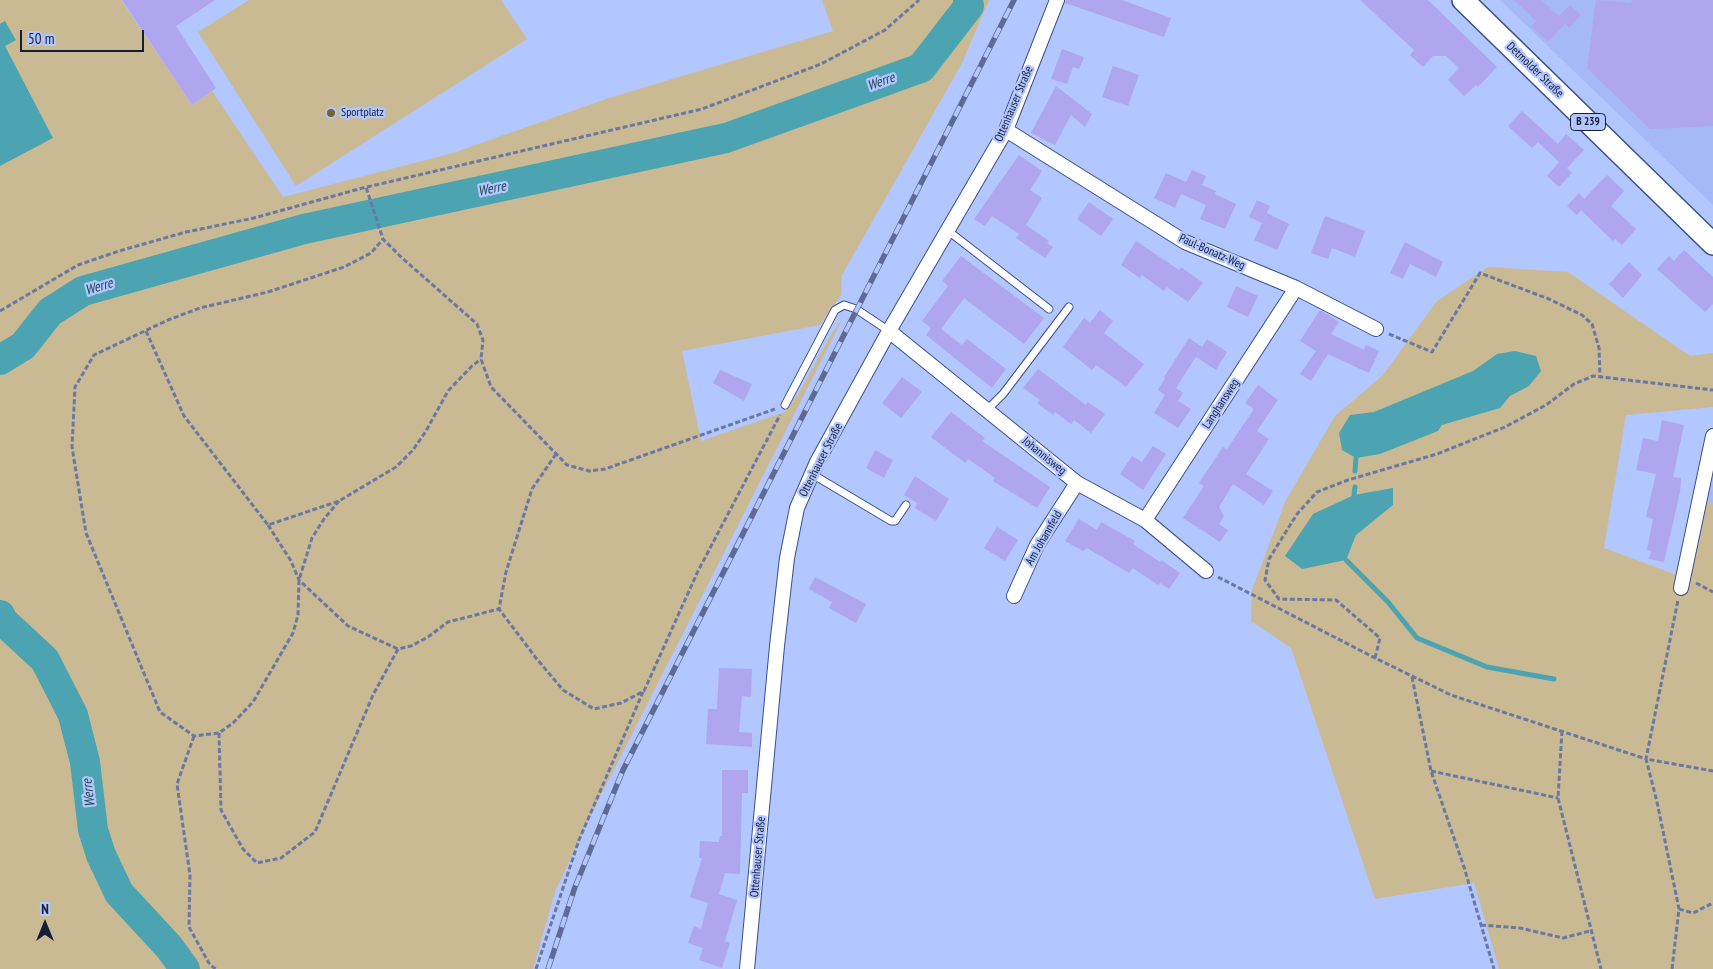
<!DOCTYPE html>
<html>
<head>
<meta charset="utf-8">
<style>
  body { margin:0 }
  #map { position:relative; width:1713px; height:969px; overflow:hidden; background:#b2c6ff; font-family:"PT Sans Narrow",sans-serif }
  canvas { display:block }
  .north { position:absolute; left:20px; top:899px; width:50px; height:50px; -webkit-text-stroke:4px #b2c6ff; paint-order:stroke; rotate:0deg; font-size:14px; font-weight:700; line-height:20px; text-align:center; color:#151d37 }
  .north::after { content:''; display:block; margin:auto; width:18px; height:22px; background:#151d37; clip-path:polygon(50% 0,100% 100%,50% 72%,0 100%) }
  .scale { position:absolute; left:20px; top:30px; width:124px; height:22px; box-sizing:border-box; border:2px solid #151d37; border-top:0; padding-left:6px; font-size:15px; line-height:18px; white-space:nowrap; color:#151d37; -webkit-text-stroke:4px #b2c6ff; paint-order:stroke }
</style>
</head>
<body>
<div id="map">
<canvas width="1713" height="969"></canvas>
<div class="north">N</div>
<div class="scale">50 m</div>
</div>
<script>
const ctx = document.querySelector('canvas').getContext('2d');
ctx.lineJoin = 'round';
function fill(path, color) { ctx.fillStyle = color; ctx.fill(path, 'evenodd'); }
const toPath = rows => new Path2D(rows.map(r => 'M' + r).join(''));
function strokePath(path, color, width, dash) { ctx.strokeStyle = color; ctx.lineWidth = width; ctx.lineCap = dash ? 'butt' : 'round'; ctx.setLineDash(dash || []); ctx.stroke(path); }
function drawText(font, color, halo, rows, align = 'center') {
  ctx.font = font + ' "PT Sans Narrow",sans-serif'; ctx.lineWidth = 4.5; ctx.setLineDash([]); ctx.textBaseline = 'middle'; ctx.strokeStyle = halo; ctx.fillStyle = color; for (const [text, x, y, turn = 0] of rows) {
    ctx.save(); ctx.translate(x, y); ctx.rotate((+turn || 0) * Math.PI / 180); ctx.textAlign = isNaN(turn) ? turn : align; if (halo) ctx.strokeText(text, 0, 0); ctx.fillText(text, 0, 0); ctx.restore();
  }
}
fill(toPath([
  [1500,0,1713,0,1713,205],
  [1713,463,1713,503,1705,501]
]), '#a4b9f6');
fill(toPath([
  [0,0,121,0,192,105,212,91,283,197,453,153,609,98,833,31,822,0,989,0,962,63,842,275,841,295,820,325,682,351,701,441,785,412,799,393,830,336,843,318,588,821,555,892,533,969,0,969],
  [249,0,501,0,527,39,296,186,198,32],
  [1488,267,1568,272,1690,356,1713,353,1713,407,1626,415,1604,548,1677,575,1691,577,1705,501,1713,503,1713,969,1499,969,1474,883,1375,899,1291,648,1251,621,1252,590,1285,502,1335,416,1383,375,1437,301]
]), '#c9ba93');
fill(toPath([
  [5,21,16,40,5,46,53,138,0,166,0,24],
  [1515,351,1536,356,1541,371,1529,386,1510,396,1500,408,1442,425,1438,431,1380,454,1356,458,1342,450,1339,433,1350,415,1374,412,1473,371,1497,354],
  [1393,488,1393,505,1356,535,1346,560,1302,569,1285,556,1313,514,1354,495]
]), '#4ca4b2');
strokePath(toPath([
  [1355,471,1356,458],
  [1354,495,1355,487],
  [1346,560,1388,602,1417,638,1487,667,1554,679]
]), '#4ca4b2', 5);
strokePath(toPath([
  [0,360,23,346,50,312,83,291,304,229,726,138,921,68,969,6,968,0],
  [0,615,3,621,45,660,73,715,85,762,93,830,101,855,119,893,169,947,185,969]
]), '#4ca4b2', 30);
fill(toPath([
  [122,0,215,0,176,26,216,88,192,105],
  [1066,0,1122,0,1171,18,1164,37,1065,3],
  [1360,0,1428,0,1497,67,1478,87,1476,85,1464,96,1448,80,1459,68,1446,56,1433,56,1423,67,1410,55,1414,50],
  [1514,0,1541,0,1559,16,1570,5,1581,15,1569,28,1565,24,1548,42,1531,26,1536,21],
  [1596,0,1631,3,1632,0,1713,0,1713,126,1650,129,1587,68],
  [1062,49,1084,57,1079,69,1073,67,1067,84,1051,79],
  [1113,66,1139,75,1128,106,1102,97],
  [1056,86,1092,114,1085,127,1071,115,1055,145,1031,133],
  [1522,111,1558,144,1566,134,1584,150,1567,168,1572,173,1559,187,1547,176,1559,162,1538,142,1532,148,1508,126],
  [1019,155,1042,171,1030,190,1042,198,1026,225,1049,241,1047,243,1053,247,1045,258,1016,238,1019,234,992,216,985,226,974,219],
  [1192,170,1206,176,1202,185,1216,191,1215,194,1236,204,1225,229,1200,219,1206,205,1181,194,1175,208,1154,198,1166,173,1186,182],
  [1607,175,1624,191,1611,206,1636,229,1622,245,1615,239,1613,241,1581,210,1577,215,1567,206,1579,193,1584,199],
  [1257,200,1270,206,1262,223,1249,217],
  [1089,202,1113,219,1101,236,1077,219],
  [1267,213,1289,224,1277,250,1254,240],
  [1325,216,1365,231,1355,257,1332,248,1328,259,1311,253],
  [1136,241,1179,270,1181,267,1203,283,1188,302,1167,287,1164,291,1142,275,1140,278,1121,265],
  [1405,242,1443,262,1436,277,1410,264,1403,279,1390,273],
  [1684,250,1713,277,1713,304,1705,312,1657,269,1669,256,1674,261],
  [961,256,1044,318,1024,344,964,298,941,329,962,345,967,339,1006,369,992,388,926,335,931,328,922,321,948,286,942,281],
  [1629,262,1642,275,1623,298,1609,284],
  [1236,286,1258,296,1248,317,1227,307],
  [1100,310,1113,321,1104,333,1144,364,1126,387,1096,365,1092,370,1063,347,1084,318,1090,323],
  [1320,310,1339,322,1331,334,1364,350,1366,345,1379,351,1369,373,1328,354,1311,381,1300,374,1316,351,1300,341],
  [1189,338,1202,347,1176,388,1183,393,1178,401,1191,409,1178,428,1154,413,1165,395,1158,390,1165,378,1164,377],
  [1207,339,1227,352,1216,370,1196,357],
  [1038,369,1086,405,1088,402,1105,414,1091,433,1074,420,1071,424,1055,412,1053,415,1037,403,1040,400,1023,388],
  [720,370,752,384,744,401,713,383],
  [902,377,922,392,901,418,882,403],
  [1258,385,1278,400,1257,431,1269,439,1246,474,1273,491,1264,505,1233,484,1219,507,1224,516,1219,524,1228,530,1220,542,1183,518,1204,486,1199,483,1223,447,1227,449,1254,409,1245,403],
  [951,412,985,438,982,441,1050,487,1037,508,993,481,995,478,968,459,965,463,931,437],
  [1662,420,1684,425,1673,477,1681,478,1680,492,1664,562,1649,559,1651,551,1647,550,1653,519,1646,517,1656,474,1636,470,1643,438,1658,441],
  [1153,446,1166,454,1143,490,1120,474,1132,456,1142,462],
  [875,450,893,460,884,478,866,468],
  [915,476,949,499,936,521,915,508,917,503,904,495],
  [1079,519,1097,530,1101,522,1135,541,1133,544,1160,562,1161,560,1180,573,1169,589,1160,583,1158,585,1133,568,1129,573,1087,548,1083,551,1065,541],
  [997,527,1018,540,1005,561,984,548],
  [815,577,866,604,856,623,829,608,832,602,809,589],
  [719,668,752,669,751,697,742,696,739,732,752,733,752,747,706,744,708,709,717,709],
  [722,770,748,770,748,793,742,793,740,874,725,873,719,894,737,900,725,941,730,943,722,968,699,960,703,948,688,943,694,926,701,929,708,903,690,897,702,858,699,858,700,841,719,842,720,836,722,836]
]), '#afa6ef');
const service = toPath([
  [947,230,1049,309],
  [785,405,835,310,844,305,856,309,889,331],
  [987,410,1003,394,1069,307],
  [812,474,891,521,895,521,906,505]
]);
const minor = toPath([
  [1006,130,1185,242,1296,288,1376,329],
  [889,331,1077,483,1145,520,1206,571],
  [1145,520,1296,288],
  [1681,588,1713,436],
  [1014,596,1037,545,1077,483],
  [747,969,777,646,787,558,797,508,817,462,889,331,1006,130,1057,0]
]);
const primary = toPath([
  [1463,0,1713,244]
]);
strokePath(service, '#3c4e8c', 9);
strokePath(minor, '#3c4e8c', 16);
strokePath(primary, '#3c4e8c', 24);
strokePath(toPath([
  [367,187,702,109,821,64,885,30,919,0],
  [0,311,78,265,119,251,186,232,254,218,366,187,383,239,401,257,477,324,483,340,481,359,491,387,567,465,589,471,605,469,775,409],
  [146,331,184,416,268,525,339,501,396,467,413,450,426,431,448,391,472,366,481,359],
  [1389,334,1432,352,1480,273,1549,299,1582,315,1592,324,1599,348,1600,377],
  [556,454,532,489,506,572,499,609,536,658,563,690,594,709,621,703,644,691,698,571,780,415],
  [339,501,324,519,312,538,299,580,298,615,293,633,253,702,233,723,219,733,194,736,160,712,86,533,72,447,75,387,94,355,168,320,200,308,268,292,344,267,371,253,383,239],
  [268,525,291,561,299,580,348,626,398,649],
  [1218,577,1375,658,1451,695,1646,759,1678,600],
  [1696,583,1713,592],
  [1375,658,1380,638,1336,600,1279,599,1265,580,1269,559,1297,514,1317,492,1348,480,1437,454,1505,427,1546,405,1574,384,1593,376,1713,390],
  [1412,677,1431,771,1464,867,1494,969],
  [1562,731,1558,798,1601,969],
  [219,733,221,810,243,849,257,863,281,858,315,832,373,695,398,649,411,646,428,637,448,622,499,609],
  [194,736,177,784,190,875,189,927,210,965,216,969],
  [1431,771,1558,798],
  [1679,909,1693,913,1713,903],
  [1481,925,1520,928,1563,938,1590,931],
  [536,969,579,840,643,692],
  [1672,969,1679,909,1657,802,1646,759,1713,771]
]), '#6a78a3', 3, [5, 2.5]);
strokePath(service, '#fff', 7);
strokePath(minor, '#fff', 14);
strokePath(primary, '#fff', 21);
const rail = toPath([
  [548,969,575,887,623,770,1014,0]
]);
strokePath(rail, '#5d6b93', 5.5);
strokePath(rail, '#b2c6ff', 4, [11]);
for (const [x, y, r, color] of [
  [331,113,5,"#766332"]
]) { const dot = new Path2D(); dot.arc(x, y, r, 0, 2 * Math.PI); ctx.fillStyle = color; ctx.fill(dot); strokePath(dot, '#b2c6ff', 2); }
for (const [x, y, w] of [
  [1588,122,35]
]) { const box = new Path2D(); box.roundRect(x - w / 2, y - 8.5, w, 17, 4); ctx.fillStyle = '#b2c6ff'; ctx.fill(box); strokePath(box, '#151d37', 1); }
drawText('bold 11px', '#151d37', null, [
  ["B 239",1588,122]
]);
drawText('12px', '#151d37', '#b2c6ff', [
  ["Detmolder Straße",1535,70,44],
  ["Ottenhauser Straße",1014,104,-67],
  ["Paul-Bonatz-Weg",1212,252,24],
  ["Langhansweg",1221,404,-57],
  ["Johannisweg",1044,456,39],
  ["Ottenhauser Straße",821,460,-63],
  ["Am Johannfeld",1044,538,-60],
  ["Ottenhauser Straße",758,857,-85]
]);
drawText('12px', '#151d37', '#b2c6ff', [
  ["Sportplatz",341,113]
], 'left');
drawText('italic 14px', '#214950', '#b2c6ff', [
  ["Werre",881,82,-20],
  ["Werre",492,189,-12],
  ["Werre",99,287,-17],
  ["Werre",89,793,-97]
]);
</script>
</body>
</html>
